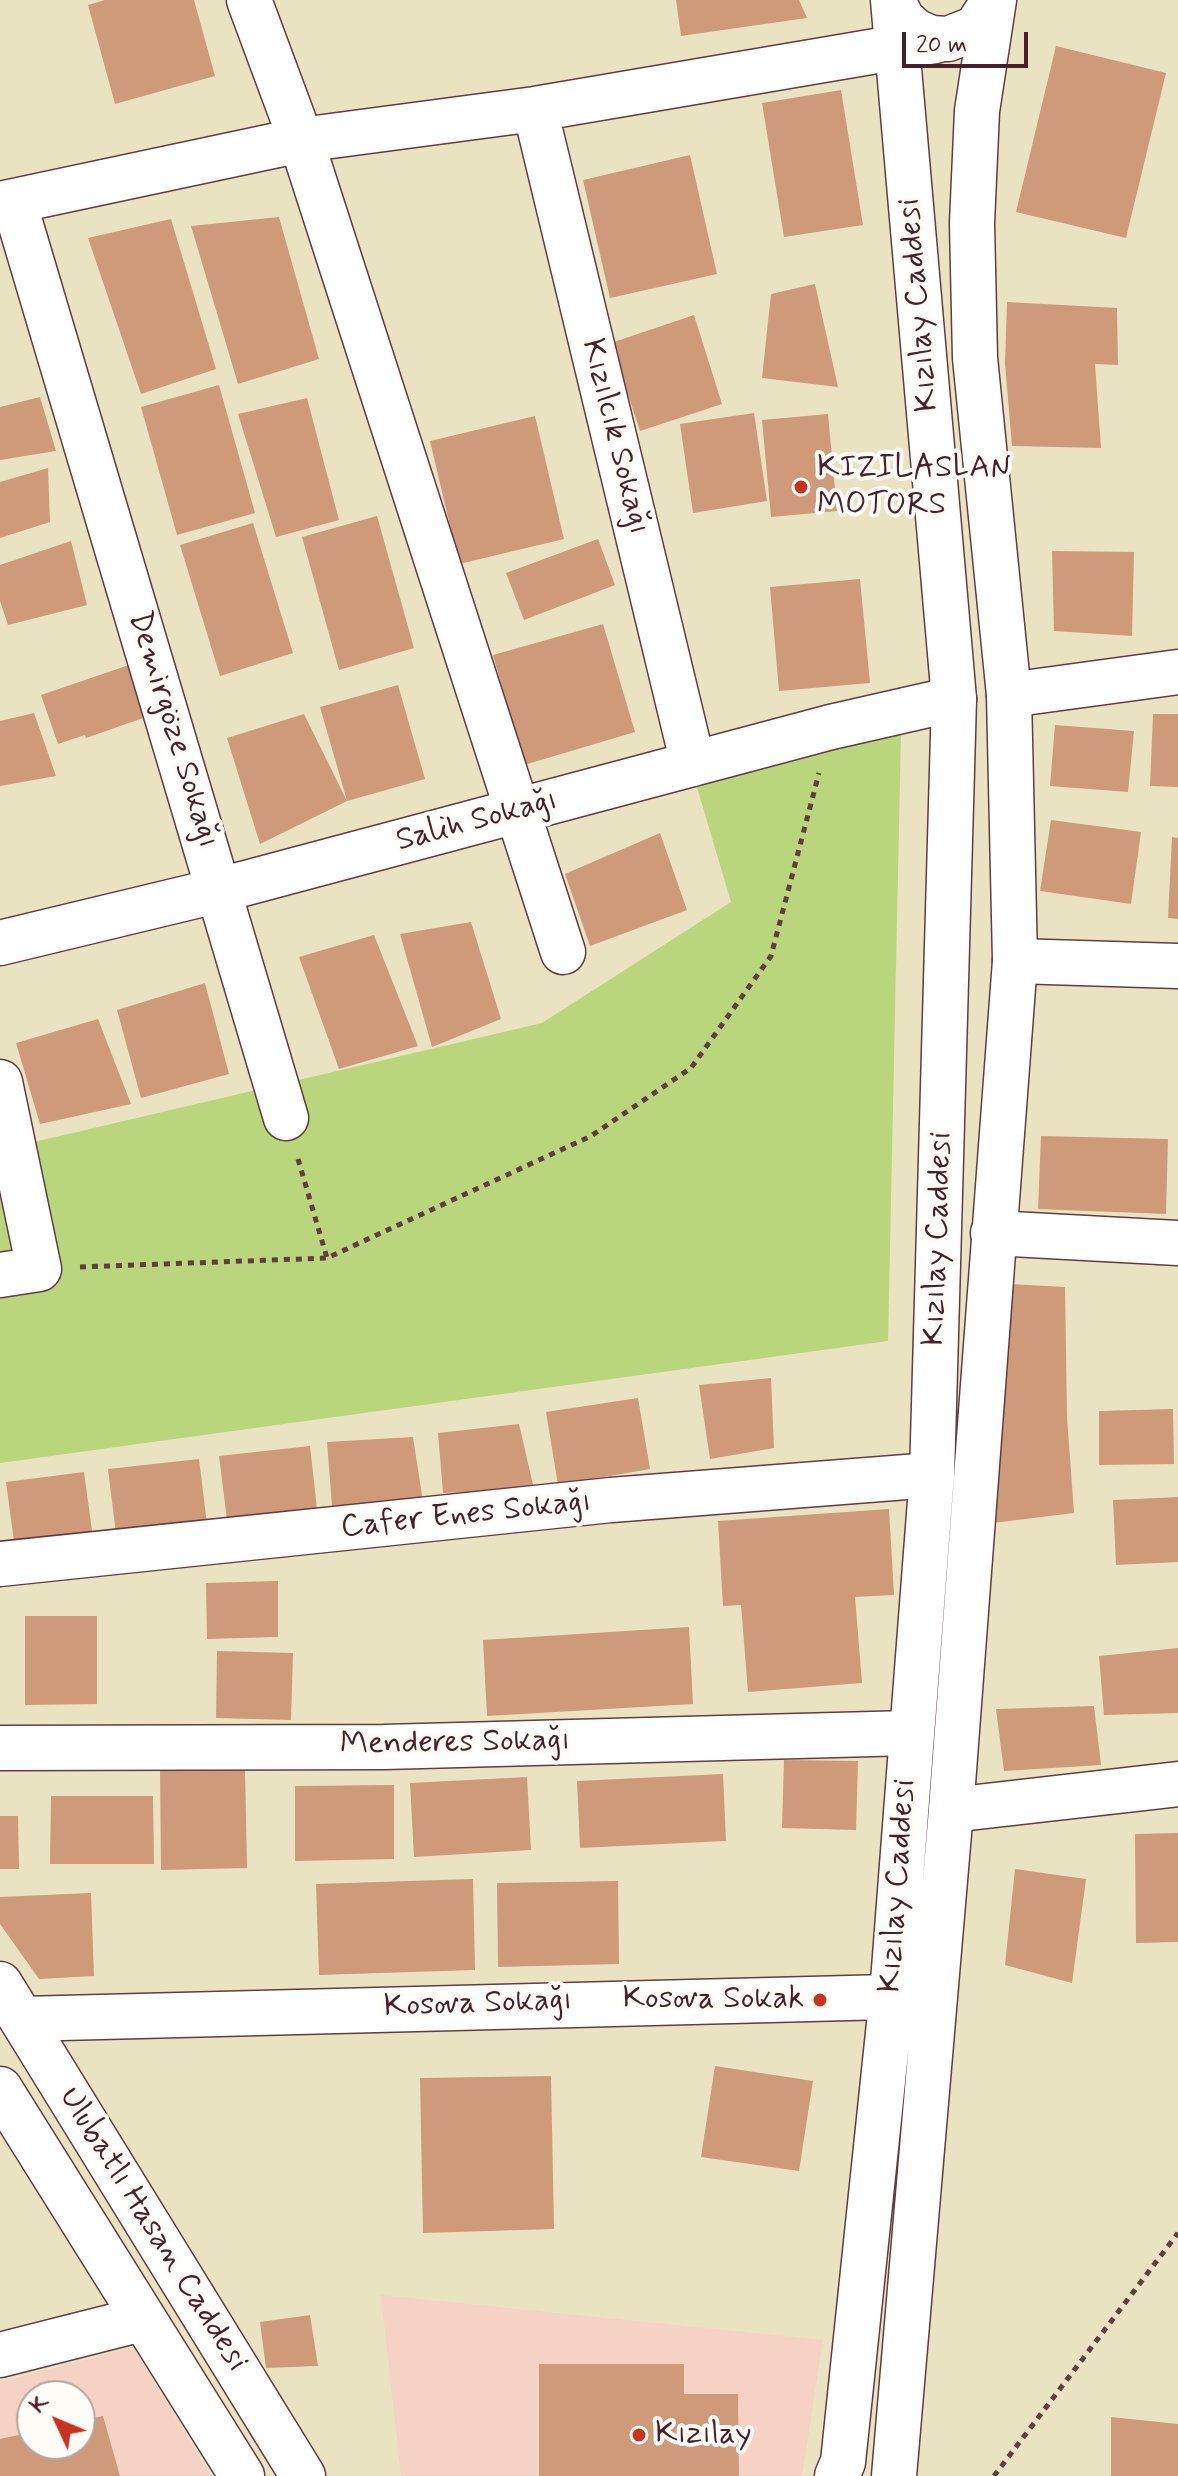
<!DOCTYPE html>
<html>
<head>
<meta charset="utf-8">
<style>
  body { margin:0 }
  #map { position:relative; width:1178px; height:2476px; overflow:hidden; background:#e9e3c2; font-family:Mynerve,sans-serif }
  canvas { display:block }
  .north { position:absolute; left:16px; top:2380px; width:80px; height:80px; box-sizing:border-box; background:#fdfcf7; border:2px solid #b5a4a5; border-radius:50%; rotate:314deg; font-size:22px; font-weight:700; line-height:32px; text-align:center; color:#4a1f2b }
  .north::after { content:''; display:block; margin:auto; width:28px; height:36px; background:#c8321e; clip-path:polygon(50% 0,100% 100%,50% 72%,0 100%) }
  .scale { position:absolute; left:902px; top:32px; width:126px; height:36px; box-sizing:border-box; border:4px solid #4a1f2b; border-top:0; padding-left:10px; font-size:24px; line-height:28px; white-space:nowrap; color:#4a1f2b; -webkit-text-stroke:6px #fdfcf7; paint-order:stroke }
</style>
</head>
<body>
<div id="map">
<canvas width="1178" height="2476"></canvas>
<div class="north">K</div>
<div class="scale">20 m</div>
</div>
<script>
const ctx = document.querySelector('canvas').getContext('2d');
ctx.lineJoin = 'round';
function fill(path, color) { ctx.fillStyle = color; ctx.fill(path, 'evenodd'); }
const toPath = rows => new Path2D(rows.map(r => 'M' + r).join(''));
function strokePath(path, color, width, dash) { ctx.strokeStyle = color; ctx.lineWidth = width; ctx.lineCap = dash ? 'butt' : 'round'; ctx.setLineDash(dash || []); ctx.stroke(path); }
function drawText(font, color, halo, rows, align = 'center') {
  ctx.font = font + ' Mynerve,sans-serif'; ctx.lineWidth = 8; ctx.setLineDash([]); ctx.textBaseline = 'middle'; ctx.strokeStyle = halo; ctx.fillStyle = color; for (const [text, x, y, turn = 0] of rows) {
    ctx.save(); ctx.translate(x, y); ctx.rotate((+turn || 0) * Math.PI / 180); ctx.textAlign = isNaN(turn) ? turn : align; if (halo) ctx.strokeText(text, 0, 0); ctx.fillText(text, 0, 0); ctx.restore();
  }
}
fill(toPath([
  [381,2295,823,2340,802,2476,401,2476],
  [133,2347,211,2476,0,2476,0,2382],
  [32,2396,80,2396,80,2444,32,2444]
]), '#f6d2c4');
fill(toPath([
  [901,732,888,1341,0,1463,0,1150,542,1023,731,902,696,784]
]), '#bad67c');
fill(toPath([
  [105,0,194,0,215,76,115,104,88,5],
  [676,0,799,0,807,18,681,36],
  [1056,46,1166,73,1126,238,1016,212],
  [841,90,863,225,784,237,762,103],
  [690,155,717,274,610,298,583,180],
  [279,217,319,359,238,384,191,226],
  [171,219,216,369,141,394,88,238],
  [815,284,838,387,762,378,771,294],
  [1007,302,1117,308,1118,365,1095,364,1101,448,1012,446,1005,364],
  [694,315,722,404,640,431,611,343],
  [219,385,255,513,177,535,141,407],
  [40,397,56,451,0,460,0,407],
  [307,398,339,520,276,537,238,414],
  [754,413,767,501,693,513,680,424],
  [828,414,837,511,771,517,762,420],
  [535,416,564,539,459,564,430,441],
  [48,468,50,522,0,538,0,482],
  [377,516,414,648,339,670,302,537],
  [253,523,293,653,220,676,180,545],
  [598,539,615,585,524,620,506,573],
  [71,541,87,605,8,625,0,601,0,565],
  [1052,551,1134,552,1132,636,1054,631],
  [860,579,870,683,779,691,770,587],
  [603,624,635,732,524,765,493,655],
  [132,664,149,716,86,738,85,735,58,744,41,695],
  [398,685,425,779,347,801,320,707],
  [34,713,56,776,0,786,0,721],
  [304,714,347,801,260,844,227,738],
  [1153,714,1178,714,1178,787,1150,786],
  [1055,725,1134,731,1128,792,1050,786],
  [1051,820,1141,832,1131,904,1040,891],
  [660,833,687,910,590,946,565,874],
  [1172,837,1178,838,1178,919,1168,918],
  [471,922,501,1019,432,1047,400,934],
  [374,935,418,1046,339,1069,299,957],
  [205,983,229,1074,141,1098,117,1010],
  [98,1019,131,1104,40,1124,16,1043],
  [1041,1136,1168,1139,1166,1214,1038,1209],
  [1010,1284,1065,1287,1067,1417,1074,1513,993,1523],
  [771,1378,774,1448,710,1459,699,1385],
  [638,1398,650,1469,558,1485,546,1412],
  [1173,1409,1174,1464,1099,1465,1099,1411],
  [519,1424,534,1489,443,1493,438,1433],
  [413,1437,423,1502,332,1506,327,1442],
  [310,1446,317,1509,227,1520,219,1456],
  [199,1459,207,1524,116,1534,108,1469],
  [84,1472,93,1538,15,1549,6,1482],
  [1178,1497,1178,1562,1116,1565,1113,1500],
  [889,1509,894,1595,855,1597,862,1683,748,1692,741,1605,723,1606,718,1521],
  [278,1581,278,1637,207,1639,206,1583],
  [25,1616,97,1616,97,1704,25,1705],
  [689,1627,693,1704,487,1716,483,1640],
  [1178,1648,1178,1713,1104,1715,1099,1656],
  [217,1651,293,1653,291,1720,216,1718],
  [1094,1706,1101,1765,1004,1771,996,1709],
  [784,1760,858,1761,856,1830,782,1828],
  [245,1767,247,1868,161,1870,160,1768],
  [723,1774,726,1841,580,1848,577,1781],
  [527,1777,531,1850,414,1857,410,1783],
  [394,1785,394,1859,295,1861,295,1786],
  [51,1796,153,1796,154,1864,50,1864],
  [0,1816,18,1816,19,1869,0,1869],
  [1178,1833,1178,1942,1136,1943,1135,1834],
  [1015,1869,1086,1879,1072,1983,1005,1965],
  [473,1879,475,1970,319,1975,316,1884],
  [618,1881,619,1964,498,1967,497,1883],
  [91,1893,94,1976,39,1979,0,1924,0,1897],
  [715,2066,813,2081,799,2171,701,2157],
  [551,2076,554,2229,423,2233,420,2078],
  [310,2315,318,2366,266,2368,260,2322],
  [539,2364,684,2364,684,2394,738,2394,739,2476,539,2476],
  [103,2416,120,2476,0,2476,0,2439,32,2432,32,2444,80,2444,80,2421],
  [1111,2417,1178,2424,1178,2476,1111,2476]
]), '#cf9a79');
const street = toPath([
  [249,0,301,140,563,952],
  [535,109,693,764],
  [14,202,286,1118],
  [0,204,301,140,535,109,935,41],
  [1009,695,1178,672],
  [0,943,220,890,831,727,954,699],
  [1015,961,1178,966],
  [0,1082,39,1269,0,1275],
  [993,1233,1178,1243],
  [0,1564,611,1500,932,1475],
  [0,1748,384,1747,910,1733],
  [951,1810,1178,1784],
  [22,2019,928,1996],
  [0,2355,142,2319]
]);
const secondary = toPath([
  [893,0,902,19,915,31,931,38,948,39,976,28,994,0],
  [837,2476,843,2462,892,1995,932,1475,954,699,893,0],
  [894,2476,951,1810,1015,961,1009,695,975,358,972,223,977,111,994,0]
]);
const primary = toPath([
  [0,1984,303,2476],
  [0,2089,242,2476]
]);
strokePath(street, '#623c42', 47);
strokePath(secondary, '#623c42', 47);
strokePath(primary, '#623c42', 47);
strokePath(toPath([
  [298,1159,327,1258],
  [80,1267,327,1258,591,1136,691,1068,771,956,819,773],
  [994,2476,1178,2233]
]), '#623c42', 5, [6, 6]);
strokePath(street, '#fff', 44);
strokePath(secondary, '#fff', 44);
strokePath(primary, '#fff', 44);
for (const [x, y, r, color] of [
  [801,487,8,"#c8321e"],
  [820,2000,8,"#c8321e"],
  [639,2435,8,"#c8321e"]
]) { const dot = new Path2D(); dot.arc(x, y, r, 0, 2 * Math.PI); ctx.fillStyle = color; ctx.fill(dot); strokePath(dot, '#fdfcf7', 3); }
drawText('32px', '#4a1f2b', '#fdfcf7', [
  ["Kızılay Caddesi",920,305,-95],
  ["Kızılcık Sokağı",614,437,76],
  ["Demirgöze Sokağı",172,730,73],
  ["Salih Sokağı",477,822,-15],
  ["Kızılay Caddesi",939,1239,-88],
  ["Cafer Enes Sokağı",466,1516,-6],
  ["Menderes Sokağı",455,1744,-1],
  ["Kızılay Caddesi",899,1886,-86],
  ["Kosova Sokağı",478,2005,-2],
  ["Ulubatlı Hasan Caddesi",152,2230,58]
]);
drawText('32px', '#4a1f2b', '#fdfcf7', [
  ["KIZILASLAN",817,469],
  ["MOTORS",817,506],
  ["Kosova Sokak",804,2000,"right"],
  ["Kızılay",655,2435]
], 'left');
</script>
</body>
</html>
